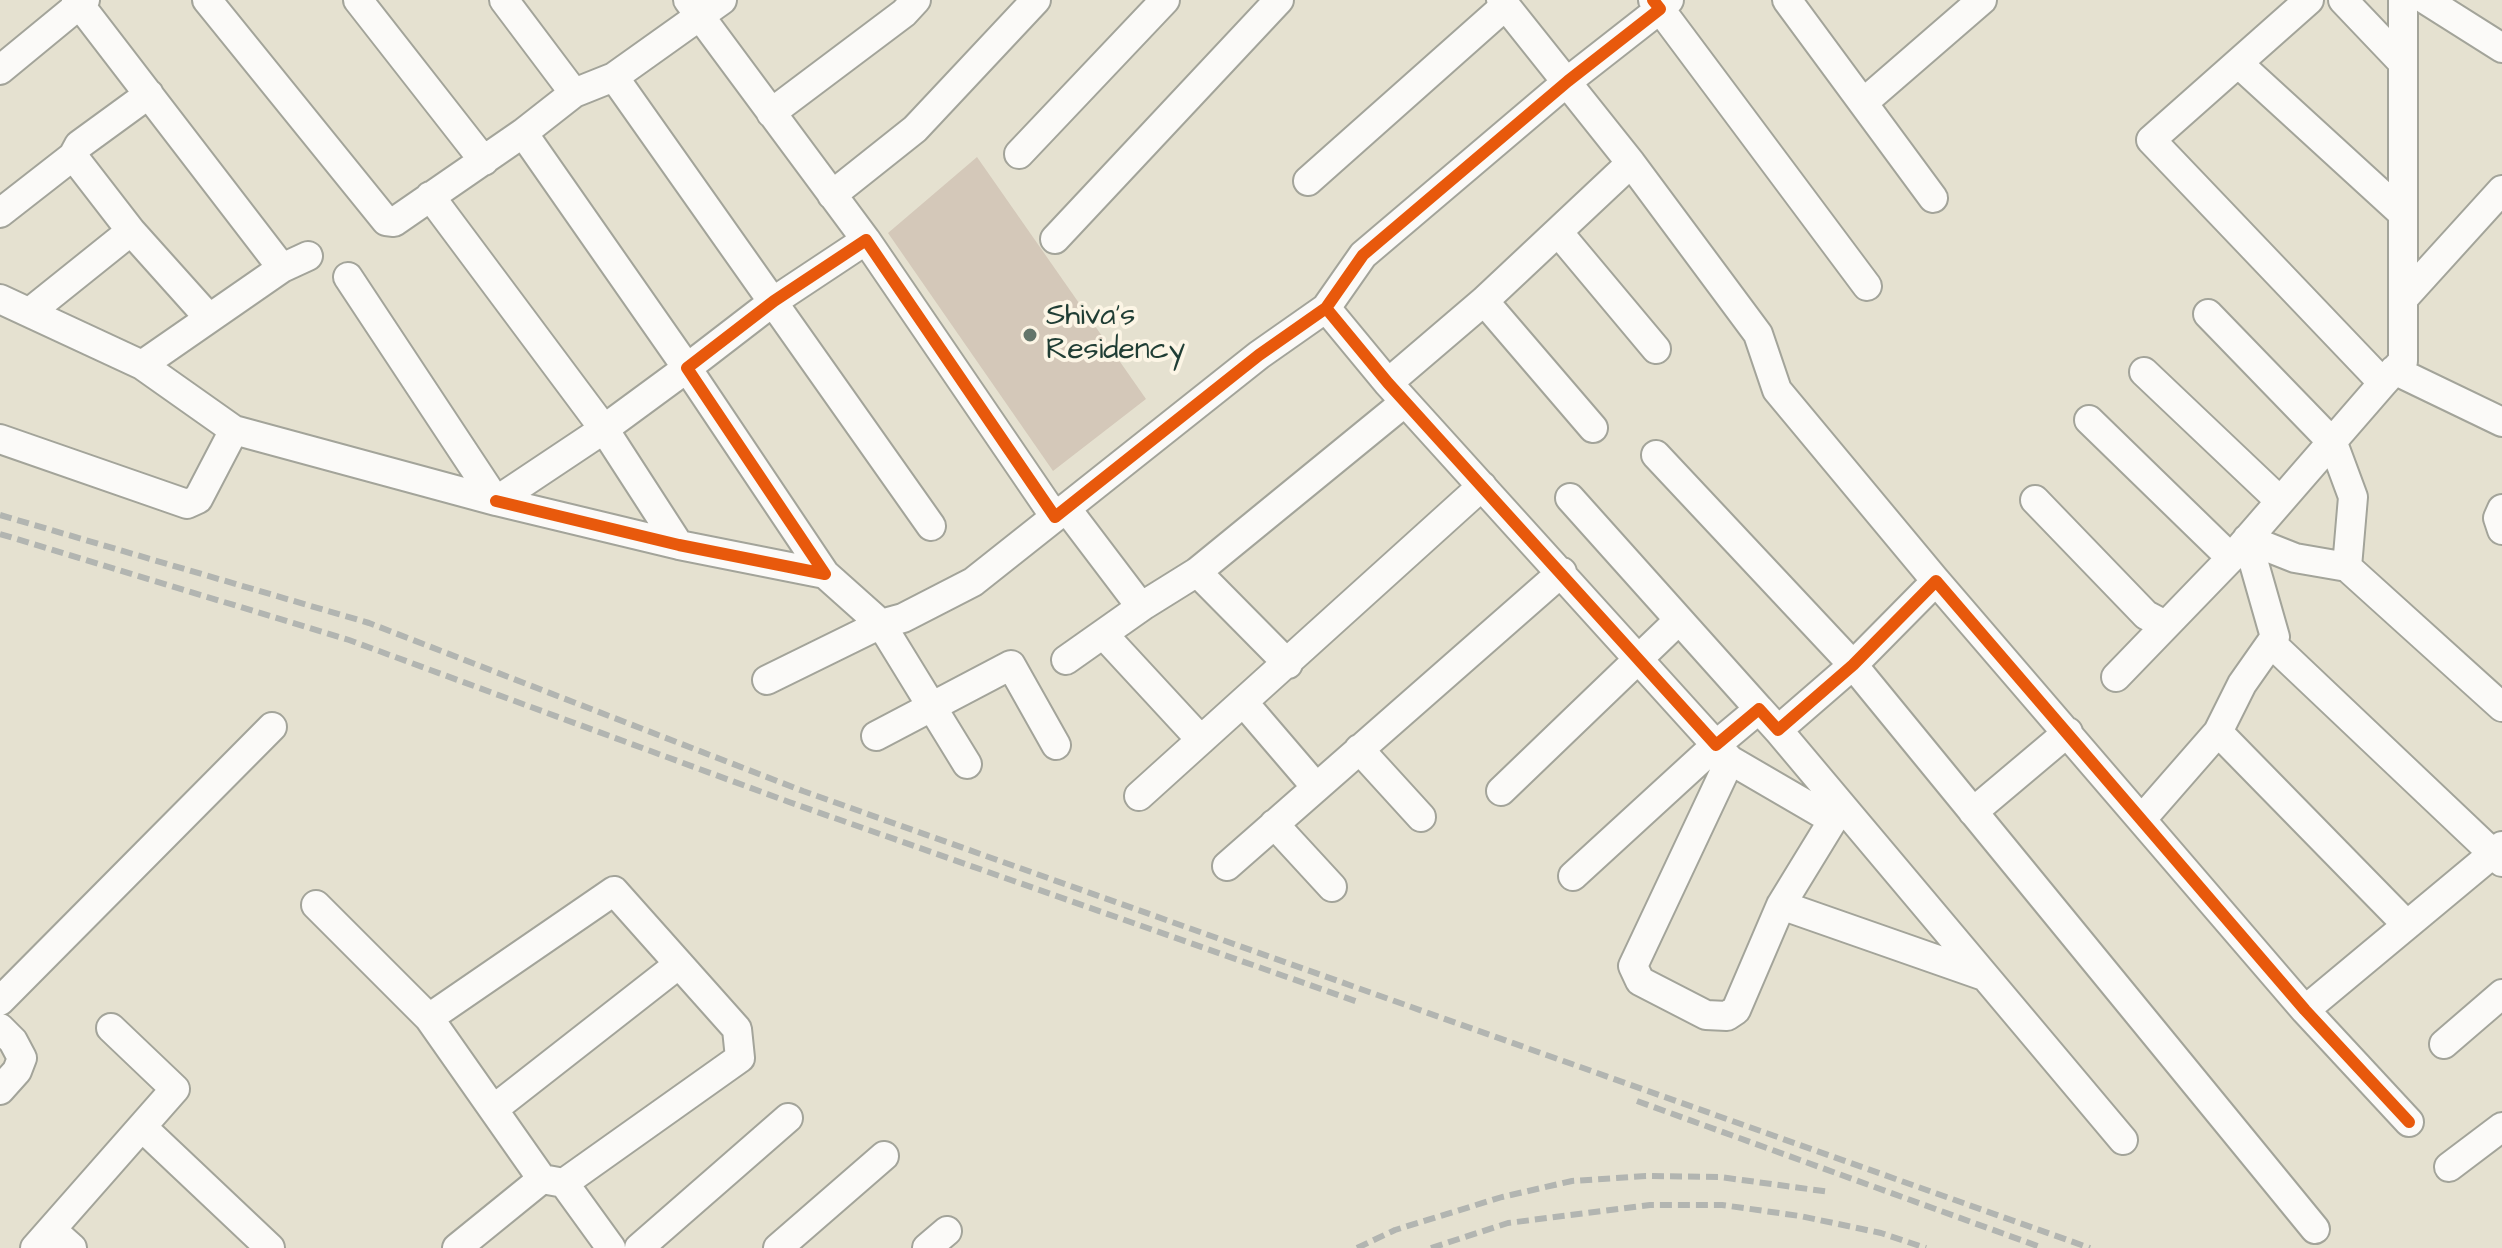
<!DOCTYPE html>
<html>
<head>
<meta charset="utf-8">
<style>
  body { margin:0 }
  canvas { display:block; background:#e5e1d0 }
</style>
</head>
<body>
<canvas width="2502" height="1248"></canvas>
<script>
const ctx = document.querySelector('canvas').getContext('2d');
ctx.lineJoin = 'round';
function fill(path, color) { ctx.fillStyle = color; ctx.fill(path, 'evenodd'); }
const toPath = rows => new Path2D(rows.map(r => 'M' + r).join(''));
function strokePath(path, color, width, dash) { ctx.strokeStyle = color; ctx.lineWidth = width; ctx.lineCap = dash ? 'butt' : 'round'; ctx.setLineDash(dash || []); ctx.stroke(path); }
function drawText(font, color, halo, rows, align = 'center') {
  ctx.font = font + ' "Architects Daughter",sans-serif'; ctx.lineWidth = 8; ctx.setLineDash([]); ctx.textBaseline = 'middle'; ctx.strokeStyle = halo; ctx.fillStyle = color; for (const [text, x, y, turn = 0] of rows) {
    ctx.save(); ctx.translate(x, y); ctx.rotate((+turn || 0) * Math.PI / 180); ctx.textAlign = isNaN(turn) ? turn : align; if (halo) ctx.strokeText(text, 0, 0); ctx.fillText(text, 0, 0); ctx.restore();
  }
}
fill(toPath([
  [977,157,1146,399,1053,471,888,233]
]), '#d4c8b9');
const minor = toPath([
  [76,0,282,268],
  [207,0,386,221,394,222,523,133,574,93,614,77,722,0],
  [358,0,484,161],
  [504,0,574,93],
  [688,0,866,240],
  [1501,0,1631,163],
  [1669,0,1660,9,1867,286],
  [1787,0,1933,198],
  [2343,0,2403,63],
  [2426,0,2502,48],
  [2238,63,2402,213],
  [0,70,85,0],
  [614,77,931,526],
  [1863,103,1982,0],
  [771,113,904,13,916,0],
  [1019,154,1165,0],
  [73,156,131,231,209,318],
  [1308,181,1505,6],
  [832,195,915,129,1036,0],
  [430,196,604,429,679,545],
  [0,213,73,156,79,145,149,94],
  [1558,232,1656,349],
  [1055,239,1279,0],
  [0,299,142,365,234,430,496,501,348,277],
  [2403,299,2502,190],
  [1484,301,1593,428],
  [1326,308,1388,383,1716,745,1759,709,1778,730,1853,665,1936,581,2305,1010,2409,1122],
  [30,312,131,231],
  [2208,314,2333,443,2353,497,2347,567],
  [142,365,282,268,308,256],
  [2394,370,2502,422],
  [2144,372,2280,501],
  [1388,383,1484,301,1631,163,1758,334,1777,390,1936,581],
  [2383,383,2403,361,2403,0],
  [2089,420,2231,558],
  [0,439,187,504,198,499,234,430],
  [1656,455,1853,665,2315,1229],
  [1570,498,1759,709],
  [2035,500,2146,615,2165,625],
  [496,501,679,545,825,574,687,368,774,301,866,240,1055,517,1259,355,1326,308,1363,255,1568,81,1660,9,1653,0],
  [496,501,604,429,687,368,523,133],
  [1066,508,1135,599,1144,605,1197,572,1405,402],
  [2502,509,2498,518,2502,530],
  [2247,539,2295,558,2347,567,2502,707],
  [1197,572,1288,664],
  [825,574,881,624,903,618,973,582,1055,517],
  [1103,634,1201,740],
  [2272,644,2502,862],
  [1066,660,1144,605],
  [2116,677,2231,558,2383,383,2151,140,2309,0],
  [767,680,881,624,967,764],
  [1244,703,1316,787],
  [1778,730,2123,1140],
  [2218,732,2242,684,2275,637,2247,539],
  [876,736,1011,665,1056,745],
  [1359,749,1421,817],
  [1730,760,1833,820],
  [1501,791,1679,620],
  [1139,796,1482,486],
  [1973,812,2068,732],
  [2142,819,2218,732,2407,925],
  [1274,824,1332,887],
  [1227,866,1562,572],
  [1573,876,1716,745,1730,760,1633,966,1640,981,1706,1015,1727,1016,1736,1010,1781,905,1841,807],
  [316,905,429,1018,614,891,737,1029,740,1058,564,1183,542,1179,457,1248],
  [1781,905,1981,975],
  [0,1001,272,727],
  [2305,1010,2502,846],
  [429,1018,542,1179],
  [0,1028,13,1041,22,1058,17,1071,0,1090],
  [2444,1044,2502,994],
  [495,1108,679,964],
  [142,1127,270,1248],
  [2449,1167,2502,1127],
  [564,1183,611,1248],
  [53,1231,72,1248],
  [35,1248,175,1089,111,1028],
  [639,1248,788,1118],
  [778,1248,884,1156],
  [927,1248,947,1231]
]);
strokePath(minor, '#a3a49a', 32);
strokePath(minor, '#fbfaf8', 28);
strokePath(toPath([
  [0,515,369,623,803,791,2090,1248],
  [0,534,349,640,789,802,1358,1002],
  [1637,1101,2043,1248],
  [1357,1248,1395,1230,1502,1197,1572,1181,1646,1176,1720,1177,1830,1192],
  [1431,1248,1508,1223,1650,1205,1722,1205,1800,1216,1881,1233,1926,1248]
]), '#b2b5b1', 6, [12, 6]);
strokePath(toPath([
  [1326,308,1388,383,1716,745,1759,709,1778,730,1853,665,1936,581,2305,1010,2409,1122],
  [496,501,679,545,825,574,687,368,774,301,866,240,1055,517,1259,355,1326,308,1363,255,1568,81,1660,9,1653,0]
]), '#e8590c', 12);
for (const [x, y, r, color] of [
  [1030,335,8,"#64766b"]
]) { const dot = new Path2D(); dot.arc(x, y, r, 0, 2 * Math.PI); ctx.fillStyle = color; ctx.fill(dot); strokePath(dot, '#fcf5e5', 3); }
drawText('30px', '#1f3d34', '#fcf5e5', [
  ["Shiva's",1046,318],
  ["Residency",1046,352]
], 'left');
</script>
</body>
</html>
